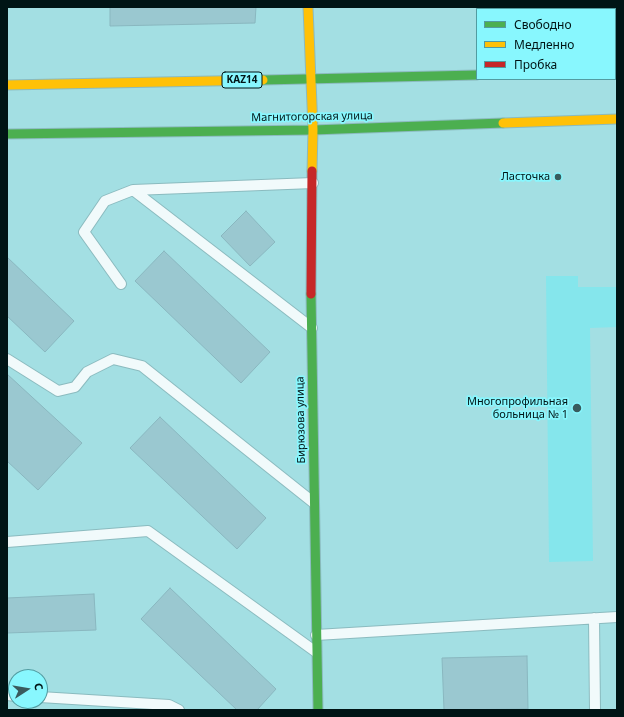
<!DOCTYPE html>
<html>
<head>
<meta charset="utf-8">
<style>
  body { margin:0 }
  #map { position:relative; width:624px; height:717px; overflow:hidden; background:#a3dfe3; font-family:"Noto Sans",sans-serif }
  canvas { display:block }
  .frame { position:absolute; inset:0; border:8px solid #001415; pointer-events:none }
  .legend { position:absolute; left:476px; top:8px; width:140px; height:72px; box-sizing:border-box; background:#88f7fe; border:1px solid #529ca1; margin:0; padding:5px 7px; list-style:none; font-size:12px; color:#001415 }
  .legend li { display:flex; align-items:center; gap:8px; height:20px }
  .legend b { width:20px; border:1px solid #529ca1 }
  .north { position:absolute; left:8px; top:669px; width:40px; height:40px; box-sizing:border-box; background:#88f7fe; border:1px solid #529ca1; border-radius:50%; rotate:78deg; font-size:11px; font-weight:700; line-height:16px; text-align:center; color:#001415 }
  .north::after { content:''; display:block; margin:auto; width:14px; height:18px; background:#395b5d; clip-path:polygon(50% 0,100% 100%,50% 72%,0 100%) }
</style>
</head>
<body>
<div id="map">
<canvas width="624" height="717"></canvas>
<div class="frame"></div>
<ul class="legend">
<li><b style="height:5px;background:#4caf50"></b>Свободно</li>
<li><b style="height:5px;background:#ffc107"></b>Медленно</li>
<li><b style="height:5px;background:#c62828"></b>Пробка</li>
</ul>
<div class="north">С</div>
</div>
<script>
const ctx = document.querySelector('canvas').getContext('2d');
ctx.lineJoin = 'round';
function fill(path, color) { ctx.fillStyle = color; ctx.fill(path, 'evenodd'); }
const toPath = rows => new Path2D(rows.map(r => 'M' + r).join(''));
function strokePath(path, color, width, dash) { ctx.strokeStyle = color; ctx.lineWidth = width; ctx.lineCap = dash ? 'butt' : 'round'; ctx.setLineDash(dash || []); ctx.stroke(path); }
function drawText(font, color, halo, rows, align = 'center') {
  ctx.font = font + ' "Noto Sans",sans-serif'; ctx.lineWidth = 3.5; ctx.setLineDash([]); ctx.textBaseline = 'middle'; ctx.strokeStyle = halo; ctx.fillStyle = color; for (const [text, x, y, turn = 0] of rows) {
    ctx.save(); ctx.translate(x, y); ctx.rotate((+turn || 0) * Math.PI / 180); ctx.textAlign = isNaN(turn) ? turn : align; if (halo) ctx.strokeText(text, 0, 0); ctx.fillText(text, 0, 0); ctx.restore();
  }
}
fill(toPath([
  [546,276,578,276,578,287,617,287,617,327,590,328,593,561,549,562]
]), '#85e6ec');
const building = toPath([
  [110,7,256,7,255,23,110,26,110,7],
  [246,211,275,242,250,266,221,236,246,211],
  [164,251,270,352,241,383,135,281,164,251],
  [7,257,74,321,45,352,7,316,7,257],
  [7,374,82,443,38,490,7,461,7,374],
  [160,417,266,518,237,549,130,448,160,417],
  [170,588,276,689,257,710,237,710,141,619,170,588],
  [94,594,96,630,7,633,7,598,94,594],
  [527,656,528,709,444,710,442,658,527,656]
]);
fill(building, '#9ac8d0');
strokePath(building, '#89b7bf', 1);
const lane = toPath([
  [133,190,313,183],
  [121,284,84,232,105,201,133,190,312,328],
  [7,359,58,391,75,387,87,372,113,359,142,366,314,503],
  [7,542,148,531,316,652],
  [594,618,595,710],
  [316,635,617,617],
  [7,695,16,696],
  [40,697,169,705,179,710]
]);
const fast = toPath([
  [615,71,617,71],
  [263,80,477,75],
  [7,134,313,130,503,123],
  [311,294,318,710]
]);
const slow = toPath([
  [308,7,313,130,312,171],
  [7,85,263,80],
  [503,123,617,119]
]);
const jam = toPath([
  [311,294,312,171]
]);
strokePath(lane, '#8bbbbf', 12);
strokePath(fast, '#8bbbbf', 11);
strokePath(slow, '#8bbbbf', 11);
strokePath(jam, '#8bbbbf', 11);
strokePath(lane, '#f1fafb', 10);
strokePath(fast, '#4caf50', 9);
strokePath(slow, '#ffc107', 9);
strokePath(jam, '#c62828', 9);
for (const [x, y, r, color] of [
  [558,177,4,"#395b5d"],
  [577,408,5,"#395b5d"]
]) { const dot = new Path2D(); dot.arc(x, y, r, 0, 2 * Math.PI); ctx.fillStyle = color; ctx.fill(dot); strokePath(dot, '#88f7fe', 1.5); }
for (const [x, y, w] of [
  [242,80,40]
]) { const box = new Path2D(); box.roundRect(x - w / 2, y - 8, w, 16, 3); ctx.fillStyle = '#88f7fe'; ctx.fill(box); strokePath(box, '#001415', 1); }
drawText('bold 10px', '#001415', null, [
  ["KAZ14",242,80]
]);
drawText('11px', '#001415', '#88f7fe', [
  ["Магнитогорская улица",312,117,-1],
  ["Бирюзова улица",301,420,-91]
]);
drawText('11px', '#001415', '#88f7fe', [
  ["Ласточка",550,177],
  ["Многопрофильная",568,402],
  ["больница № 1",568,415]
], 'right');
</script>
</body>
</html>
